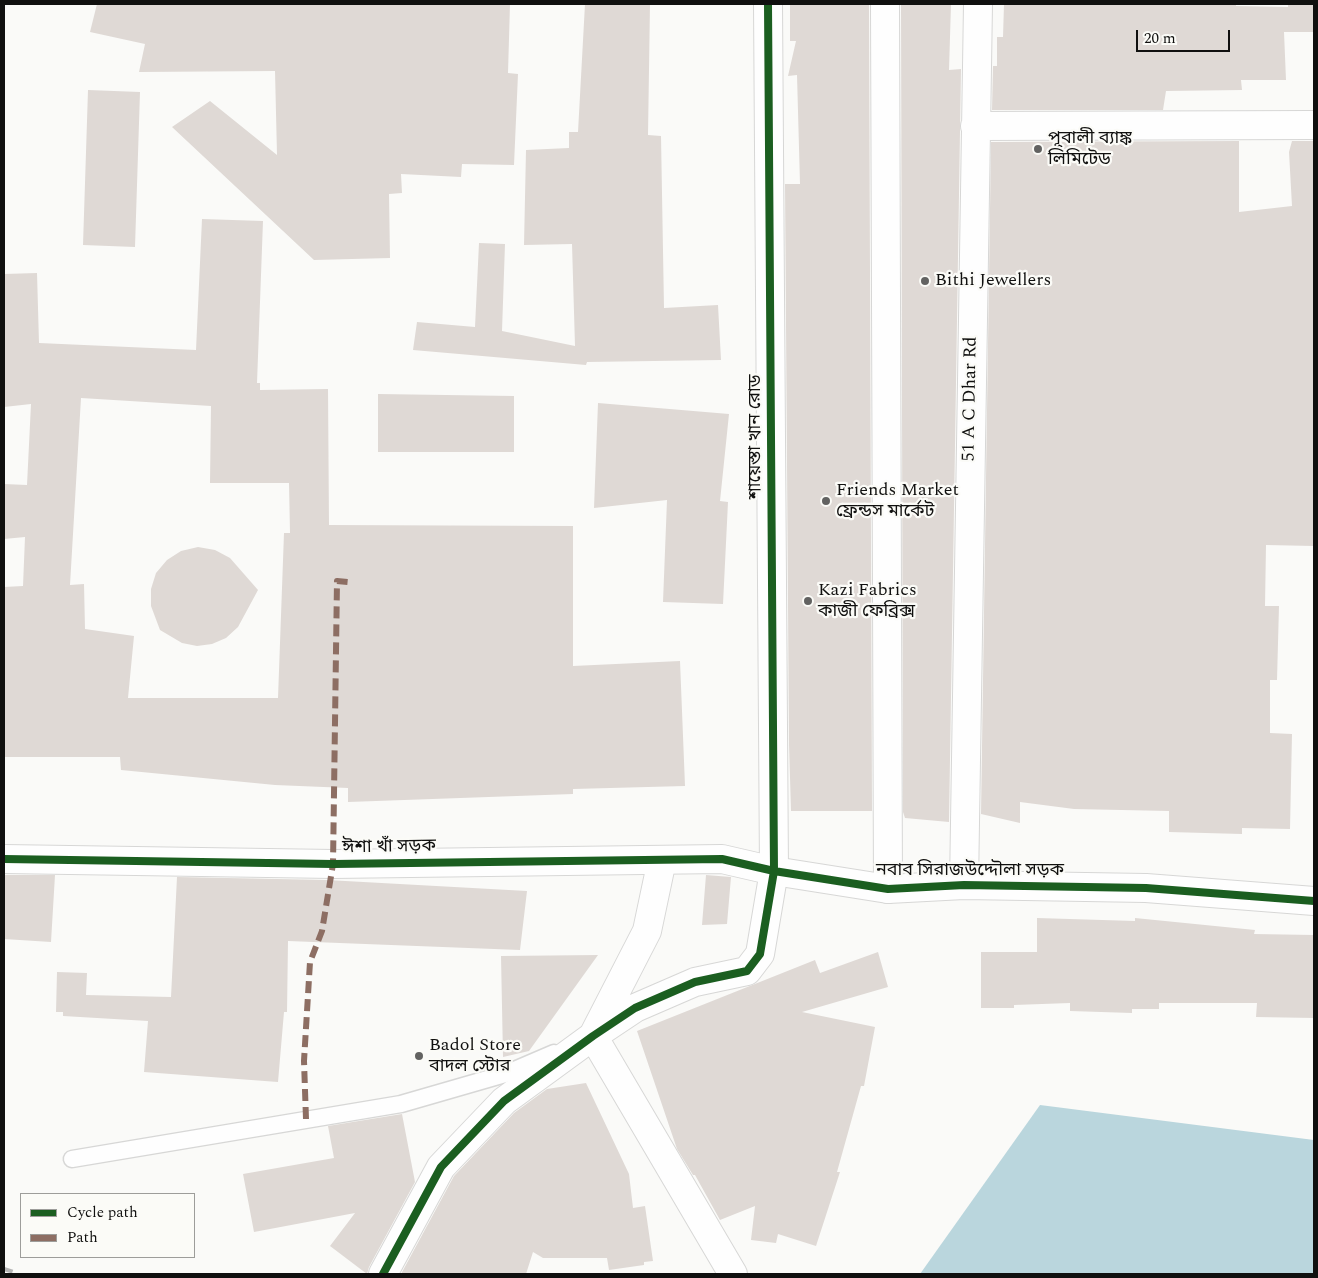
<!DOCTYPE html>
<html>
<head>
<meta charset="utf-8">
<style>
  body { margin:0 }
  #map { position:relative; width:1318px; height:1278px; overflow:hidden; background:#fafaf8; font-family:Spectral,serif }
  canvas { display:block }
  .frame { position:absolute; inset:0; border:5px solid #10100f; pointer-events:none }
  .legend { position:absolute; left:20px; top:1193px; width:175px; height:65px; box-sizing:border-box; background:#fbfbf7; border:1px solid #9d9d9a; margin:0; padding:6px 9px; list-style:none; font-size:15px; color:#10100f }
  .legend li { display:flex; align-items:center; gap:10px; height:25px }
  .legend b { width:25px; border:1px solid #9d9d9a }
  .scale { position:absolute; left:1136px; top:30px; width:94px; height:22px; box-sizing:border-box; border:2px solid #10100f; border-top:0; padding-left:6px; font-size:15px; line-height:18px; white-space:nowrap; color:#10100f; -webkit-text-stroke:4px #fbfbf7; paint-order:stroke }
</style>
</head>
<body>
<div id="map">
<canvas width="1318" height="1278"></canvas>
<div class="frame"></div>
<ul class="legend">
<li><b style="height:6px;background:#1b5e20"></b>Cycle path</li>
<li><b style="height:6px;background:#8d6e63"></b>Path</li>
</ul>
<div class="scale">20 m</div>
</div>
<script>
const ctx = document.querySelector('canvas').getContext('2d');
ctx.lineJoin = 'round';
function fill(path, color) { ctx.fillStyle = color; ctx.fill(path, 'evenodd'); }
const toPath = rows => new Path2D(rows.map(r => 'M' + r).join(''));
function strokePath(path, color, width, dash) { ctx.strokeStyle = color; ctx.lineWidth = width; ctx.lineCap = dash ? 'butt' : 'round'; ctx.setLineDash(dash || []); ctx.stroke(path); }
function drawText(font, color, halo, rows, align = 'center') {
  ctx.font = font + ' Spectral,"Noto Sans Bengali",serif'; ctx.lineWidth = 4.5; ctx.setLineDash([]); ctx.textBaseline = 'middle'; ctx.strokeStyle = halo; ctx.fillStyle = color; for (const [text, x, y, turn = 0] of rows) {
    ctx.save(); ctx.translate(x, y); ctx.rotate((+turn || 0) * Math.PI / 180); ctx.textAlign = isNaN(turn) ? turn : align; if (halo) ctx.strokeText(text, 0, 0); ctx.fillText(text, 0, 0); ctx.restore();
  }
}
fill(toPath([
  [1040,1105,1314,1140,1314,1274,920,1274]
]), '#bad6dd');
fill(toPath([
  [97,4,510,4,508,73,518,74,514,165,462,164,461,177,401,174,402,193,389,194,390,258,314,260,172,127,210,101,277,155,275,71,139,72,145,44,90,32],
  [585,4,650,4,648,135,661,136,664,308,718,305,721,360,587,362,586,365,413,350,417,322,475,327,479,243,505,244,502,331,575,346,572,244,524,245,526,150,569,148,569,132,578,132],
  [790,4,869,4,872,811,791,811,789,744,785,184,800,184,797,75,788,76,796,41,790,41],
  [901,4,951,4,949,70,961,69,949,822,905,818,903,812],
  [1004,4,1236,4,1236,6,1288,7,1288,4,1314,4,1314,32,1284,32,1286,80,1241,80,1242,90,1166,91,1163,110,992,110,993,66,997,66,997,37,1003,37],
  [88,90,140,92,135,247,83,245],
  [1239,141,1239,212,1292,206,1289,152,1292,141,1314,141,1314,546,1266,545,1265,606,1279,606,1277,680,1270,680,1270,733,1292,734,1290,829,1242,828,1242,834,1169,832,1169,811,1074,809,1020,802,1020,823,981,814,991,142],
  [202,219,263,221,257,383,260,383,260,390,328,389,329,525,573,526,573,666,680,661,685,786,573,789,573,794,348,802,348,788,275,785,121,770,120,757,4,757,4,587,23,586,25,537,4,539,4,484,27,485,31,404,4,407,4,274,37,273,39,343,196,350],
  [81,398,211,406,210,483,289,483,290,533,284,533,278,698,128,698,134,636,85,629,84,584,70,585],
  [378,394,514,396,514,452,378,452],
  [598,403,729,414,720,501,728,502,723,604,663,602,667,500,594,508],
  [198,547,215,550,230,558,258,590,238,627,226,638,212,644,197,646,182,643,160,630,151,606,151,589,156,573,167,560,181,551],
  [4,875,55,875,51,942,4,939],
  [706,875,731,877,727,924,702,925],
  [177,877,327,880,527,891,520,950,288,941,287,1012,284,1012,278,1082,144,1072,148,1021,63,1016,63,1012,56,1012,57,972,87,973,86,995,171,997],
  [1037,918,1135,921,1135,918,1255,930,1254,934,1314,935,1314,1018,1256,1017,1257,1003,1159,1003,1159,1009,1132,1009,1132,1013,1070,1011,1070,1003,1014,1005,1014,1008,981,1008,981,952,1037,952],
  [878,952,888,987,802,1012,875,1027,864,1086,861,1086,837,1172,840,1172,816,1246,778,1234,776,1243,751,1240,755,1206,720,1220,695,1175,693,1175,677,1149,637,1031,815,960,820,973],
  [598,955,529,1051,503,1057,501,956],
  [586,1083,629,1174,633,1208,645,1206,653,1261,644,1262,644,1265,609,1270,607,1258,543,1258,533,1252,526,1274,401,1274,454,1176,514,1113,547,1089],
  [402,1114,415,1182,369,1267,367,1274,330,1246,355,1213,254,1232,243,1174,334,1158,328,1126]
]), '#dfd9d5');
const lane = toPath([
  [72,1159,401,1104,505,1074,554,1053]
]);
const street = toPath([
  [885,4,888,889],
  [975,126,1314,125],
  [662,860,647,931,593,1036,733,1274],
  [964,885,978,4],
  [383,1274,441,1167,504,1101,593,1036,635,1008,695,982,747,971,760,954,774,871,768,4]
]);
const secondary = toPath([
  [4,859,333,864,722,859,774,871,888,889,964,885,1146,888,1314,901]
]);
strokePath(lane, '#d7d7d6', 19);
strokePath(street, '#d7d7d6', 30);
strokePath(secondary, '#d7d7d6', 30);
strokePath(lane, '#fefefe', 16);
strokePath(street, '#fefefe', 28);
strokePath(secondary, '#fefefe', 28);
strokePath(toPath([
  [4,1269,20,1274]
]), '#b6b6b6', 4, [9, 9]);
strokePath(toPath([
  [306,1119,304,1061,310,962,322,931,333,864,337,581,348,582]
]), '#8d6e63', 6, [12, 6]);
strokePath(toPath([
  [4,859,333,864,722,859,774,871,888,889,964,885,1146,888,1314,901],
  [383,1274,441,1167,504,1101,593,1036,635,1008,695,982,747,971,760,954,774,871,768,4]
]), '#1b5e20', 8);
for (const [x, y, r, color] of [
  [1038,149,5,"#626261"],
  [925,281,5,"#626261"],
  [826,501,5,"#626261"],
  [808,601,5,"#626261"],
  [419,1056,5,"#626261"]
]) { const dot = new Path2D(); dot.arc(x, y, r, 0, 2 * Math.PI); ctx.fillStyle = color; ctx.fill(dot); strokePath(dot, '#fbfbf7', 2); }
drawText('18px', '#10100f', '#fbfbf7', [
  ["পূবালী ব্যাঙ্ক",1048,139],
  ["লিমিটেড",1048,160],
  ["Bithi Jewellers",935,281],
  ["Friends Market",836,491],
  ["ফ্রেন্ডস মার্কেট",836,512],
  ["Kazi Fabrics",818,591],
  ["কাজী ফেব্রিক্স",818,612],
  ["Badol Store",429,1046],
  ["বাদল স্টোর",429,1067]
], 'left');
drawText('18px', '#10100f', '#fbfbf7', [
  ["51 A C Dhar Rd",971,399,-89],
  ["শায়েস্তা খান রোড",756,437,-90],
  ["ঈশা খাঁ সড়ক",389,848,-1],
  ["নবাব সিরাজউদ্দৌলা সড়ক",970,871]
]);
</script>
</body>
</html>
